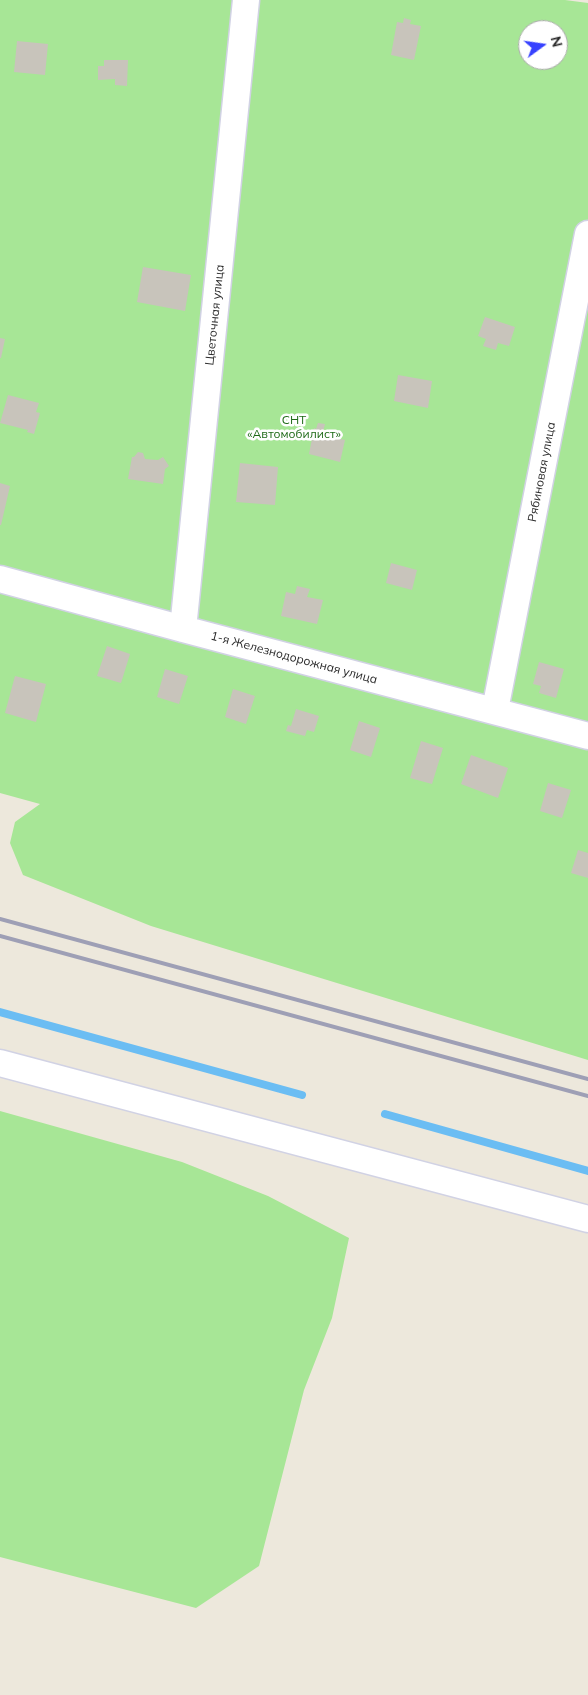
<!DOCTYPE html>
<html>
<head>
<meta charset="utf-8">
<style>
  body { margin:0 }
  #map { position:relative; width:588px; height:1695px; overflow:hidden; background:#ede8dc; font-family:Mulish,sans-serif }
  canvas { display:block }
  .north { position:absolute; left:518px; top:20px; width:50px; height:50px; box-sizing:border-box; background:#fff; border:1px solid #aaa; border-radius:50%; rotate:76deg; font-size:14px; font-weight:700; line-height:20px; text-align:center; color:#2a2a2a }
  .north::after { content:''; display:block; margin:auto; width:18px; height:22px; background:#3742ff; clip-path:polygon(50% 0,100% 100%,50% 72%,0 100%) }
</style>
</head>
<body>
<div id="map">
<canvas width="588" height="1695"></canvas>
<div class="north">N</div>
</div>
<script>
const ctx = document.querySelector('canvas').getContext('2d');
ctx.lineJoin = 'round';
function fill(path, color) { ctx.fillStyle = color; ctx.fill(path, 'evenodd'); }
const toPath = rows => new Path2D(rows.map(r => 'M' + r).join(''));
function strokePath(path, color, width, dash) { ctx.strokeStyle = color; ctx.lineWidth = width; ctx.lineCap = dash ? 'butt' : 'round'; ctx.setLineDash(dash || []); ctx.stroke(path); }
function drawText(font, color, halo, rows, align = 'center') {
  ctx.font = font + ' Mulish,sans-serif'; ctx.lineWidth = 5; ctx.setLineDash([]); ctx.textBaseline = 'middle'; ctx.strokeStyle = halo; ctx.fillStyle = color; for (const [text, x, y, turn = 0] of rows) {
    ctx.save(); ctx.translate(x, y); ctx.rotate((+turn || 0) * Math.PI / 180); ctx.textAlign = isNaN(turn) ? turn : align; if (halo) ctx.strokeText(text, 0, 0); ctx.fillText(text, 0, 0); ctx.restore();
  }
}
fill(toPath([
  [0,0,565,0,588,3,588,1060,151,926,23,875,10,843,15,822,40,804,0,793],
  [528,30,558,30,558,60,528,60],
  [0,1111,182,1162,268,1196,349,1238,332,1318,304,1390,259,1566,196,1608,0,1557]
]), '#a7e696');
strokePath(toPath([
  [0,1012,302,1095],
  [385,1114,588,1171]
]), '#6bbdf3', 8);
fill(toPath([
  [404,18,411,20,410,24,421,26,414,60,391,55,397,22,403,23],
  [17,41,48,44,45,75,14,72],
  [104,60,128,60,127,86,115,85,115,79,98,80,98,66,104,66],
  [143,267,191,275,185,311,137,302],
  [485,317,515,327,509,346,498,343,496,350,483,346,486,339,478,336],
  [0,338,5,339,1,358,0,358],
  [398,375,432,381,428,408,394,401],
  [8,395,39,403,36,412,40,413,34,434,27,432,28,430,0,423],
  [318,423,325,424,322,435,345,440,340,462,309,454,314,428,316,429],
  [138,452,143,453,145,459,158,460,163,457,169,466,165,469,163,484,128,479,132,457,134,457],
  [240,463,278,467,275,505,236,502],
  [0,483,10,486,1,525,0,525],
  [391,563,417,570,412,590,386,583],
  [297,586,310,589,307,597,323,600,317,624,281,616,286,592,295,594],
  [107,646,130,654,121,683,97,676],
  [539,662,564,669,556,698,539,693,541,686,533,684],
  [165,669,188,676,179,704,157,697],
  [15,676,46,684,36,722,5,713],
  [233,689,255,696,246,724,225,717],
  [296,709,319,716,314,732,307,730,305,736,286,731,288,725,291,726],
  [359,721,380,728,371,757,350,750],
  [421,741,443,748,432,784,410,778],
  [471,755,508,768,498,798,461,784],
  [548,783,571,790,562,818,540,811],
  [578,850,588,853,588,878,571,873]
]), '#c8c4bb');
const minor = toPath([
  [0,579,183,629,588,736],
  [183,629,246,0],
  [495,710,588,234],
  [0,1063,588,1219]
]);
strokePath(minor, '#d1d2e4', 29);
strokePath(minor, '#fff', 26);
strokePath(toPath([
  [0,919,588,1079],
  [0,936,588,1096]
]), '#9e9fb5', 4);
drawText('12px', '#2a2a2a', '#fff', [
  ["Цветочная улица",215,315,-84],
  ["Рябиновая улица",542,472,-79],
  ["1-я Железнодорожная улица",294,658,15]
]);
drawText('12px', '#1e6a17', '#fff', [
  ["СНТ",294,420],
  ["«Автомобилист»",294,434]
]);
</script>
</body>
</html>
